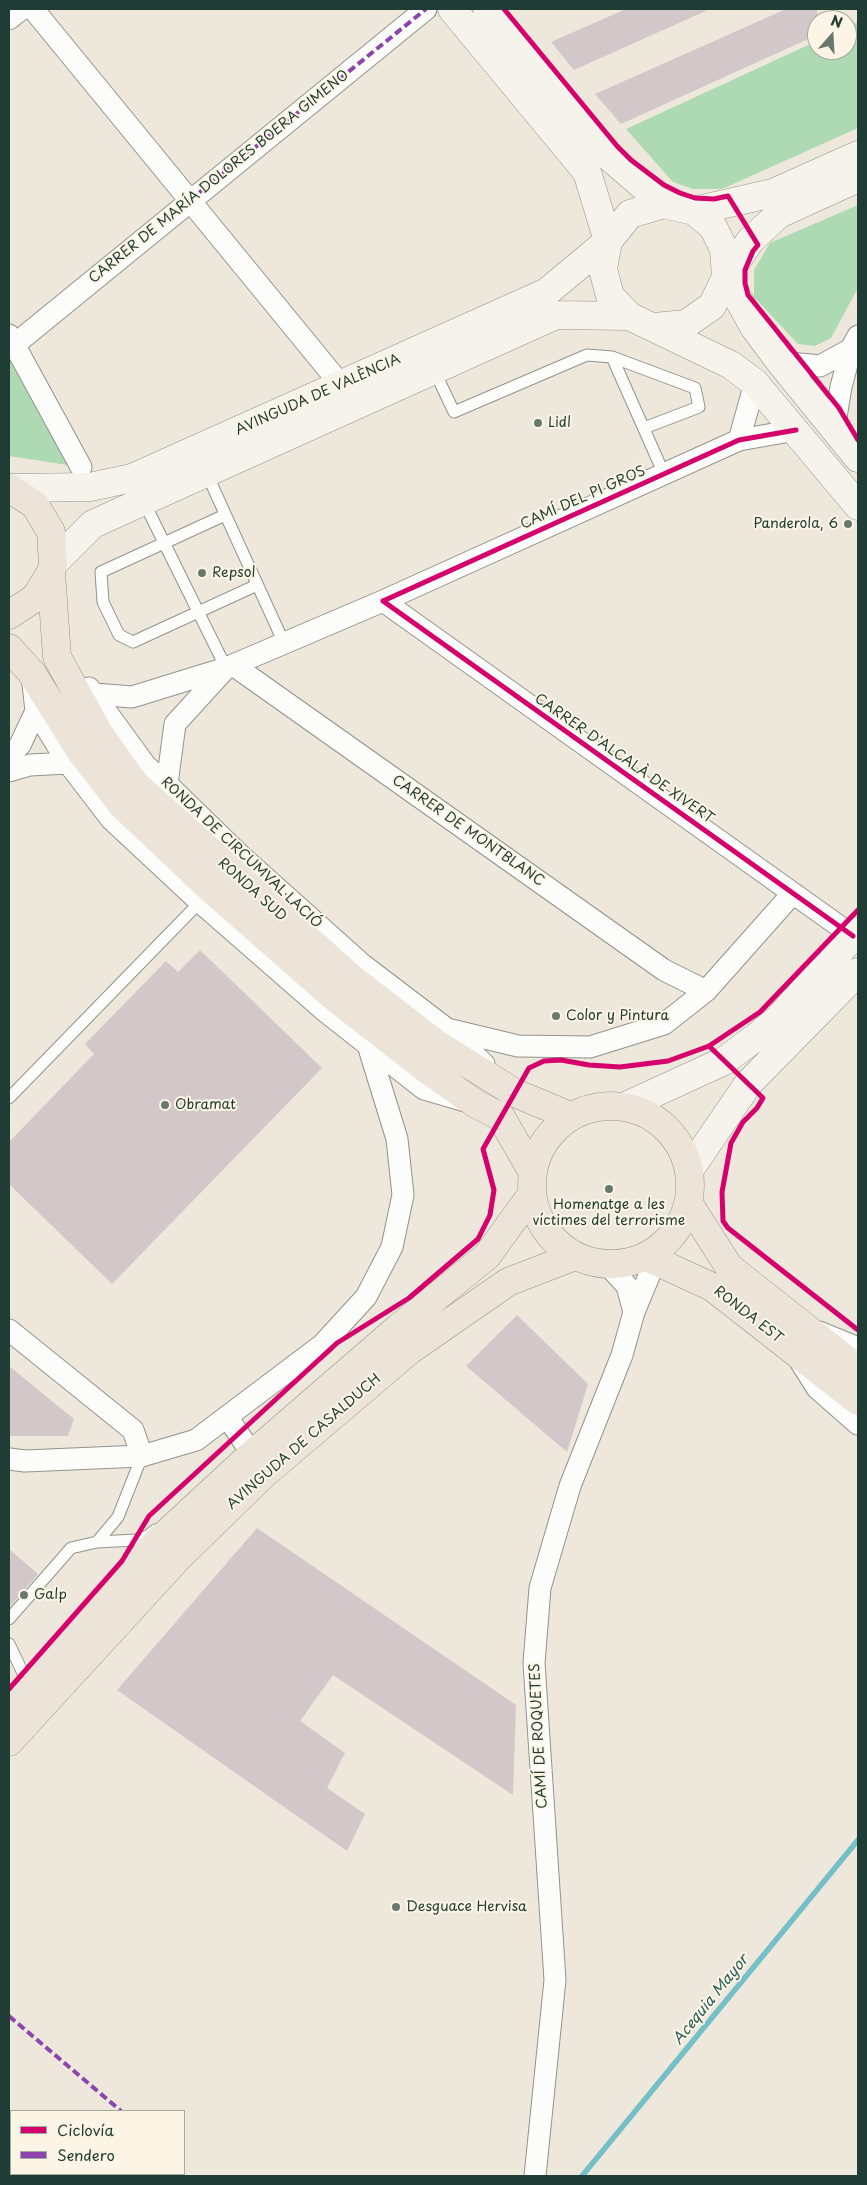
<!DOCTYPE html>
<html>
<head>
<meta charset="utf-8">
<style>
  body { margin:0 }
  #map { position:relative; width:867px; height:2185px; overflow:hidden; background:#ede8db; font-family:"Playpen Sans",sans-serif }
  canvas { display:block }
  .frame { position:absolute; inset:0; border:10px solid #1f3d34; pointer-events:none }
  .legend { position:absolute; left:10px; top:2110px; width:175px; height:65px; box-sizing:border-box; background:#fcf5e5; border:1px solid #a4ab9e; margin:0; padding:6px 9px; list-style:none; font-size:15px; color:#1f3d34 }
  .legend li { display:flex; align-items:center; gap:10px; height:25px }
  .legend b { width:25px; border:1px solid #a4ab9e }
  .north { position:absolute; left:807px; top:10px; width:50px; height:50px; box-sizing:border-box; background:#fcf5e5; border:1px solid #a4ab9e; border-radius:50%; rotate:19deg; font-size:14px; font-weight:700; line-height:20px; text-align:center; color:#1f3d34 }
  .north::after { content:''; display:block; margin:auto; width:18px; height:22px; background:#67796e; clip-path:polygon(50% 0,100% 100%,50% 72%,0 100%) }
</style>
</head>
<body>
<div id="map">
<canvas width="867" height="2185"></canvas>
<div class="frame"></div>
<ul class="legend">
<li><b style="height:6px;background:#d6006c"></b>Ciclovía</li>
<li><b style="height:6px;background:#8e44ad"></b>Sendero</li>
</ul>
<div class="north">N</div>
</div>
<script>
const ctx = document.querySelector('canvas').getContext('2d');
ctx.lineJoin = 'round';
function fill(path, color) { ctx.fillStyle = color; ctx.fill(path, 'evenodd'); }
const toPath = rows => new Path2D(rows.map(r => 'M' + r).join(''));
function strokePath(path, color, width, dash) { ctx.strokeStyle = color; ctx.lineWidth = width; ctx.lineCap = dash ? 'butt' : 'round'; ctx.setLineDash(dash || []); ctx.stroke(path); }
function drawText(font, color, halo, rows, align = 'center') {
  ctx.font = font + ' "Playpen Sans",sans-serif'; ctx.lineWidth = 4; ctx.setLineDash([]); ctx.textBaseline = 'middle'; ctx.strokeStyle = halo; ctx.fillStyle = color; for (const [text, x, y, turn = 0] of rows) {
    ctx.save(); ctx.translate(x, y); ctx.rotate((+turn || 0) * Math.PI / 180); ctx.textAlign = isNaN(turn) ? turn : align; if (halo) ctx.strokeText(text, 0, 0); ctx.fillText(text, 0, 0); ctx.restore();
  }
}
fill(toPath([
  [858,22,858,128,722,189,693,189,673,182,626,129,817,41,817,50,847,50,847,27],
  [858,205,858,288,831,338,815,346,798,344,754,297,754,270,770,243],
  [9,349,74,466,9,456]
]), '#addab3');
strokePath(toPath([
  [582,2176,858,1840]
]), '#75bfc8', 5.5);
fill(toPath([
  [626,9,710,9,574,70,551,42],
  [786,9,817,9,817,35,621,124,595,94],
  [200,950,322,1068,112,1284,9,1184,9,1142,94,1054,85,1044,166,961,178,972],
  [517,1315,588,1384,567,1452,466,1366],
  [9,1366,74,1419,68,1436,9,1436],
  [257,1528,516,1705,513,1795,333,1675,300,1721,345,1753,327,1788,365,1814,347,1851,117,1690],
  [9,1549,38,1574,9,1608]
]), '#d3c8c9');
const lane = toPath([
  [612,357,695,388,699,407,644,428],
  [434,370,454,412,587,355,612,357,664,474],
  [206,472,284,643],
  [143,500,226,668],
  [225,515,101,572,103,602,119,635,133,642,257,585],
  [9,1098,200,902],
  [97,1542,118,1517,142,1456],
  [9,1619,71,1548,97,1542,136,1540,148,1536,155,1530],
  [9,1644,23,1673,24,1687]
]);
const street = toPath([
  [33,9,341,385],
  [9,19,22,9],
  [9,335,81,467],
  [14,345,426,9],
  [780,362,820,366,851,349],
  [834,429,841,387,851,349,858,336],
  [739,440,755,383],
  [383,601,853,936],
  [233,665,664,970,706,991],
  [32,675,36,711,68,763,111,819,200,902,326,1012,424,1089,465,1101],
  [89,688,146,766,167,784,240,855,363,965,447,1029,484,1064],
  [95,694,132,697,226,668,383,601,739,440,796,430],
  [9,757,20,745,36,711],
  [9,771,30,765,68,763],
  [167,784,175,724,226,668],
  [447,1029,518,1046,590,1047,664,1024,706,991,793,893],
  [608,1265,627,1286,634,1312],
  [9,1330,133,1430,142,1456],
  [819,1332,858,1348],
  [800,1361,817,1388,858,1424],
  [228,1418,244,1442],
  [9,1459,25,1461,142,1456,196,1440,322,1345,366,1297,392,1247,403,1195,397,1139,368,1045],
  [535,2176,555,1980,534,1663,540,1588,570,1486,622,1355,634,1312,649,1276,645,1257]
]);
const secondary = toPath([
  [452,9,587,172,608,241],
  [487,9,607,155,664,204],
  [694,211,773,193,858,155],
  [726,277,754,327,780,362,858,458],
  [726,277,750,241,779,214,858,178],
  [655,327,686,324,712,306,726,277,724,249,713,227,694,211,664,204,630,214,608,241,603,269,610,296,629,316,731,365,755,383,858,506],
  [9,488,90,487,132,478,547,292,607,242],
  [53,564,93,524,556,315,629,316],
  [626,1106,724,1061,756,1037,778,1019,858,931],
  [690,1169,748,1084,858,972]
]);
const primary = toPath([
  [9,488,35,505,51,532,53,564,51,572,35,598,9,615],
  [51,572,57,657,100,735,135,784,350,977,438,1045,515,1093,570,1116],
  [9,648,31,672,81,752,122,805,211,889,334,997,425,1068,476,1104,501,1117,532,1171],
  '532 1185a79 79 0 1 1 158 0a79 79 0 1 1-158 0Z',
  [689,1204,729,1267,858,1369],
  [647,1257,712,1287,858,1401],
  [9,1709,156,1543,250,1456,398,1328,487,1256,532,1194],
  [9,1742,177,1559,263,1475,410,1350,508,1282,575,1256]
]);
strokePath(lane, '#92948c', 13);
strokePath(street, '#92948c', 23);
strokePath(secondary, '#92948c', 29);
strokePath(primary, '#92948c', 29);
strokePath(lane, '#fcfcfa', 11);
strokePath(street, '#fcfcfa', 21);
strokePath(secondary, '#f6f2ec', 28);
strokePath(primary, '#ece4d9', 28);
strokePath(toPath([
  [190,200,426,9],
  [9,2016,121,2111]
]), '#8e44ad', 4, [8, 4]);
strokePath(toPath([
  [504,9,617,146,631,160,664,185,680,193,695,198,714,199,728,196,758,245,753,251,745,270,745,283,748,295,839,408,858,440],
  [383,601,853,936],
  [383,601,739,440,796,430],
  [709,1046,763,1098,757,1108,743,1122,731,1143,722,1192,723,1221,728,1228,858,1330],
  [9,1689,122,1561,149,1516,337,1343,409,1298,478,1239,490,1215,494,1190,483,1149,529,1068,544,1061,561,1060,589,1065,620,1067,668,1061,709,1046,760,1012,858,910]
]), '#d6006c', 5);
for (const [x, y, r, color] of [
  [538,423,5,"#67796e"],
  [848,524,5,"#67796e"],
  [202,573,5,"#67796e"],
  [556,1016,5,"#67796e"],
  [165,1105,5,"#67796e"],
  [609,1189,5,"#67796e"],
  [24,1595,5,"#67796e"],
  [396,1907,5,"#67796e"]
]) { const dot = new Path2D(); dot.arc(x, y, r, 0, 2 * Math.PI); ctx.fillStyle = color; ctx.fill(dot); strokePath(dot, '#fcf5e5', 2); }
drawText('14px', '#1f3d34', '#fcf5e5', [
  ["CARRER DE MARÍA DOLORES BOERA GIMENO",219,177,-39],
  ["AVINGUDA DE VALÈNCIA",318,395,-24],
  ["CAMÍ DEL PI GROS",583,498,-24],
  ["CARRER D'ALCALÀ DE XIVERT",624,759,35],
  ["CARRER DE MONTBLANC",468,831,35],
  ["RONDA DE CIRCUMVAL·LACIÓ",241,853,43],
  ["RONDA SUD",252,890,42],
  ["RONDA EST",748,1315,38],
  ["AVINGUDA DE CASALDUCH",304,1442,-41],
  ["CAMÍ DE ROQUETES",539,1736,-93]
]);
drawText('14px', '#1f3d34', '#fcf5e5', [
  ["Lidl",548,423],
  ["Panderola, 6",838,524,"right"],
  ["Repsol",212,573],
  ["Color y Pintura",566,1016],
  ["Obramat",175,1105],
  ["Homenatge a les",609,1205,"center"],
  ["víctimes del terrorisme",609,1221,"center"],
  ["Galp",34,1595],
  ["Desguace Hervisa",406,1907]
], 'left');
drawText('italic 15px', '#2a5f5e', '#fcf5e5', [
  ["Acequia Mayor",711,2000,-51]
]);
</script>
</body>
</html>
